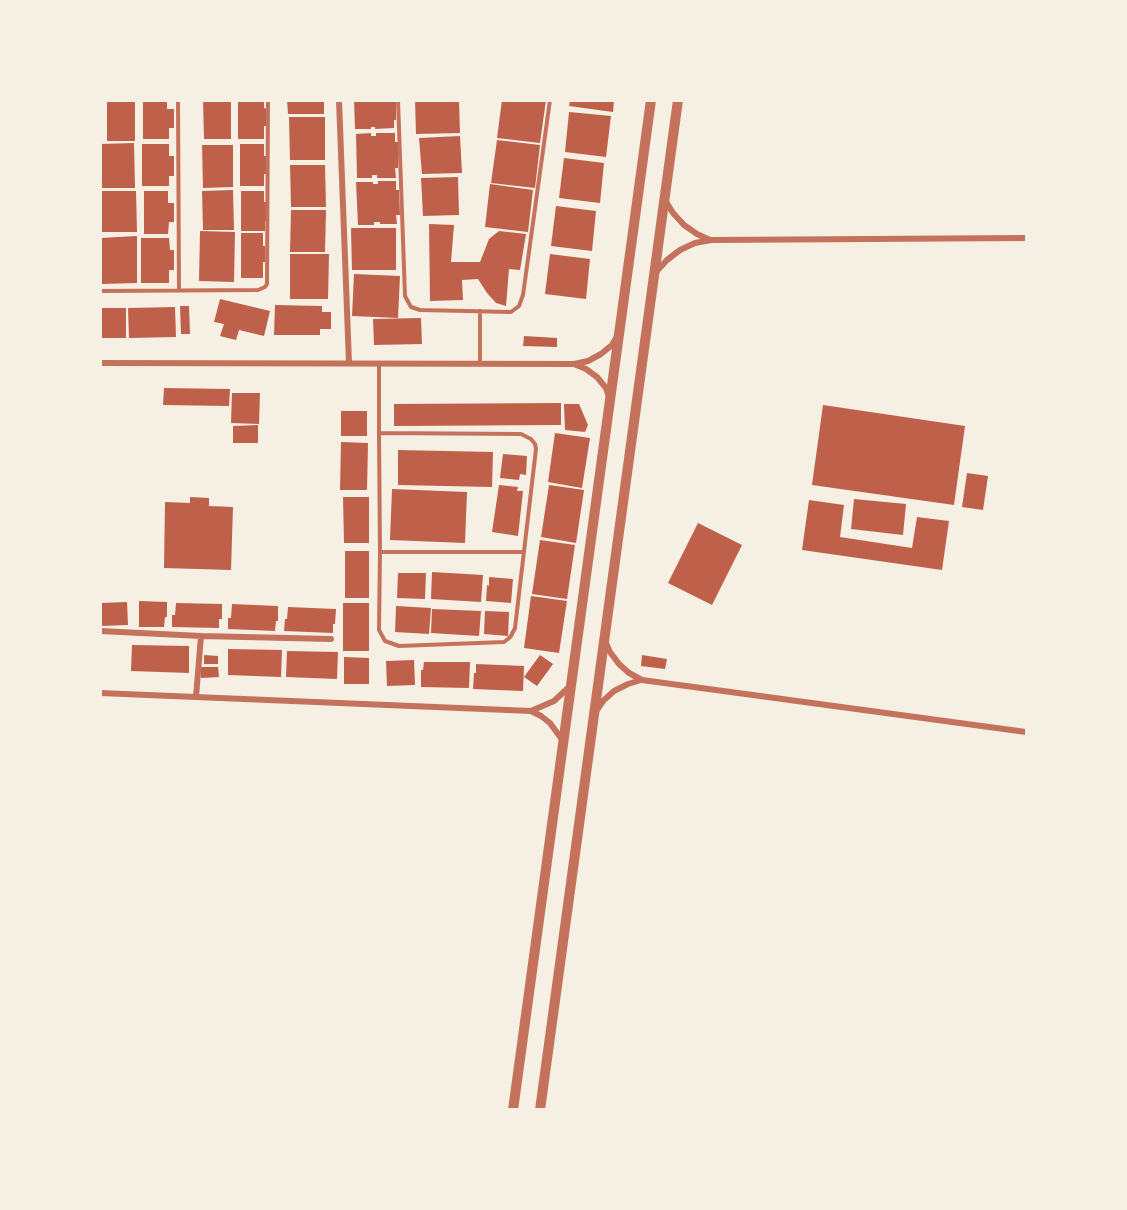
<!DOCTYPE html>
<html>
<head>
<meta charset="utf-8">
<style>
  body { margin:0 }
  #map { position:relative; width:1127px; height:1210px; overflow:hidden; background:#f6efe4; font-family:Commissioner,sans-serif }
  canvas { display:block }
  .frame { position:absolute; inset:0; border:102px solid #f6efe4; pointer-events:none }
</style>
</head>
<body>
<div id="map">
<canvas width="1127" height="1210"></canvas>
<div class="frame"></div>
</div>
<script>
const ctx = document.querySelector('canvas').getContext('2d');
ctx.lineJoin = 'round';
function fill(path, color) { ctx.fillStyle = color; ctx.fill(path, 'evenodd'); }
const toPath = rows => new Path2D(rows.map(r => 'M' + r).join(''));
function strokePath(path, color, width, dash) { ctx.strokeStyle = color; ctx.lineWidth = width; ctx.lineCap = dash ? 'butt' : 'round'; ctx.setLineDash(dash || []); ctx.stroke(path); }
fill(toPath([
  [107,100,135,100,135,141,107,141],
  [143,100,167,100,167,109,174,109,174,128,169,128,169,139,143,139],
  [203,100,231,100,231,139,204,139],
  [238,100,264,100,264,108,267,109,267,126,264,126,264,139,238,139],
  [287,100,324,100,324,114,288,114],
  [354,100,396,100,396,120,394,120,394,128,375,129,375,127,371,127,371,129,355,129],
  [415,100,459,100,460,133,416,134],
  [502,100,546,100,540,143,497,138],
  [570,100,614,100,613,112,569,106],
  [569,112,611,116,606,157,565,152],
  [289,117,325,117,325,160,290,160],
  [371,133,371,136,376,136,376,133,395,133,395,142,398,142,398,168,395,168,396,178,377,178,377,175,372,175,372,178,357,178,356,134],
  [460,136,462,173,422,174,419,138],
  [497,140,540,145,535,188,491,183],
  [134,143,135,188,102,188,101,144],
  [142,144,169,144,169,156,174,156,174,176,169,176,169,186,142,186],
  [240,144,264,144,264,156,266,156,267,174,264,174,264,186,240,186],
  [202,145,233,145,233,187,203,188],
  [564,158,604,163,600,203,559,198],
  [290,165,325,165,326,207,291,207],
  [458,177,459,215,423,216,421,178],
  [378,181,396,181,396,190,399,190,400,215,396,215,397,224,380,224,380,222,374,222,374,225,358,225,356,182,373,182,373,184,378,184],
  [490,184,533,190,528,232,485,227],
  [233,190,234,230,203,230,202,191],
  [102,191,136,191,137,232,102,232],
  [144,191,168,191,168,203,174,203,174,222,169,222,168,234,144,234],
  [241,191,264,191,264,202,267,202,267,221,265,221,265,231,241,231],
  [556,206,596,211,592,251,551,246],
  [291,210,326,210,325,252,290,252],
  [429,224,454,225,451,262,480,262,489,239,499,231,526,234,520,270,509,269,506,306,496,303,487,293,478,279,462,280,463,300,430,301],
  [351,228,396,228,396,270,352,270],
  [200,231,235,232,234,282,199,281],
  [241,233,263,233,263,246,265,246,265,262,263,262,263,278,241,278],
  [137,236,137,283,102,284,100,238],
  [141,238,169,238,170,250,174,250,174,270,169,270,169,283,141,283],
  [290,254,329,254,328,299,290,299],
  [550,254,590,259,586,299,545,294],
  [354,274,400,276,398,318,352,316],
  [220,299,270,311,264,336,239,330,236,340,220,336,224,324,214,322],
  [275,305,322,306,322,312,331,312,331,329,320,329,320,335,274,335],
  [180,306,189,306,190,334,181,334],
  [175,307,176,337,129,338,128,308],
  [100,308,126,308,126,338,100,338],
  [421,318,422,344,374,345,373,319],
  [524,336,557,338,557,347,523,346],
  [164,388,230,389,229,406,163,405],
  [232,393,260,393,259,424,231,423],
  [561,403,561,425,394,426,394,404],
  [564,404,579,404,588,425,585,432,565,430],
  [823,405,965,426,954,505,812,485],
  [341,411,367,411,367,436,341,436],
  [258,425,258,443,233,443,233,426],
  [555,433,590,438,582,488,548,482],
  [341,442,368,443,367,490,340,490],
  [398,450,493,452,492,487,398,485],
  [503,454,527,456,526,475,520,474,519,480,500,478],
  [967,473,988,476,983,510,962,507],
  [499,485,518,487,517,491,523,491,518,536,492,532],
  [549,485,584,490,576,543,541,537],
  [392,489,467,492,465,543,390,540],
  [190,497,209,498,209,506,233,507,231,570,164,568,165,502,190,503],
  [343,497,369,497,369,543,344,543],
  [854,499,906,504,903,535,851,529],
  [809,500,844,505,840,537,912,548,917,517,949,521,942,570,802,550],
  [698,523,742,545,712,605,668,583],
  [540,540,575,545,567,599,532,594],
  [345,551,369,551,369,598,345,598],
  [432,572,483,575,481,602,431,599],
  [398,573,426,573,425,599,397,598],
  [489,577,513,579,511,603,486,601,487,585,489,586],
  [531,596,567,601,559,653,524,648],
  [139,601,167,602,167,617,165,617,164,627,139,627],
  [127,602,128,625,100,626,100,603],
  [176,603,222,604,222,619,219,619,219,628,172,627,172,615,175,615],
  [343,603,369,603,369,651,343,651],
  [232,604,278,606,278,621,276,621,275,631,228,629,228,618,231,618],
  [396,606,431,608,429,634,395,632],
  [288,607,336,609,335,624,333,624,333,633,284,631,285,619,287,619],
  [432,609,481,611,479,636,431,633],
  [485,611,509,612,508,636,484,634],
  [132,645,189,646,189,673,131,671],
  [228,649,282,650,281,677,228,675],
  [287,651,338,652,337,679,286,677],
  [204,655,218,656,218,664,204,664],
  [540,655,553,664,537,686,524,677],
  [642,655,667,659,665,669,641,666],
  [344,657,369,658,369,684,344,684],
  [414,660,415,685,387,686,386,661],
  [424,662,470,662,469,688,421,687,421,670,423,670],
  [476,664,524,666,523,691,473,689,474,673,476,673],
  [201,667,218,667,219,677,201,678]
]), '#bf614a');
strokePath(toPath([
  [178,100,179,290],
  [398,100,405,296,411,307,420,310,511,312,519,306,523,295,550,100],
  [100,291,258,290,265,287,267,284,267,279,268,100],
  [480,311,480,364],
  [379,433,521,434,531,439,535,444,536,449,515,628,511,636,508,639,504,642,399,646,385,641,379,630,380,552,379,433,379,364],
  [380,552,524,552]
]), '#c5725c', 4);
strokePath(toPath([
  [339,100,349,363],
  [665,200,673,213,684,225,697,234,710,240],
  [656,272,667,260,680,250,695,243,711,240,1026,238],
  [100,363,574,364,588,361,601,354,612,345,616,338],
  [574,364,586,369,597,377,606,388,609,397],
  [100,631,201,636,196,697],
  [201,636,331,639],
  [605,641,610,652,619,664,629,673,642,680,1026,732],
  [100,693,531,711,554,701,569,687],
  [597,710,603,701,614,691,628,684,641,680],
  [531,711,541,716,550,723,563,741]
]), '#c5725c', 6);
strokePath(toPath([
  [513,1110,651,100],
  [540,1110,678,100]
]), '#c5725c', 10);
</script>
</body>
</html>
